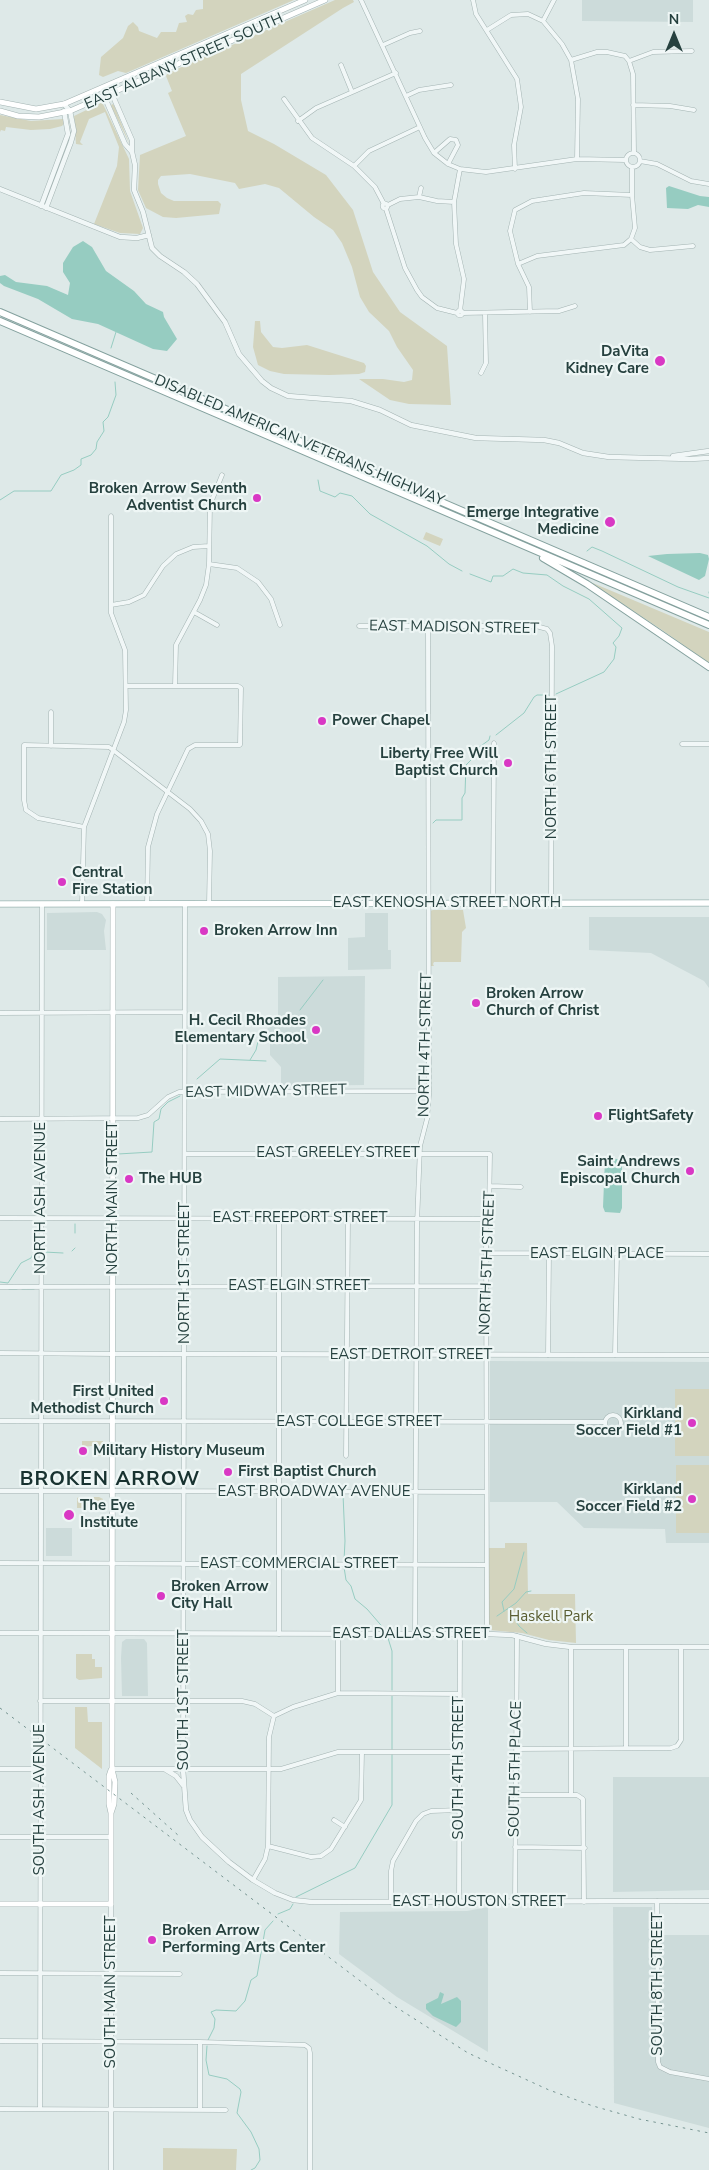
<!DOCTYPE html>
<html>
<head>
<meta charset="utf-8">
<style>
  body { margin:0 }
  #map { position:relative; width:709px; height:2170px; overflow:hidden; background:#dee9e8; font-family:"Nunito Sans",sans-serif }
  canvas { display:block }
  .north { position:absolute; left:649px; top:10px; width:50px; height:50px; -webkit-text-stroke:4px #eef6f5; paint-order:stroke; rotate:0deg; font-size:14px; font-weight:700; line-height:20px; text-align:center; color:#26413f }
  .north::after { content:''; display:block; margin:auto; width:18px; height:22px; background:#26413f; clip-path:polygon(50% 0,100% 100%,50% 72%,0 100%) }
</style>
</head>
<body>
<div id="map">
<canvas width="709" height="2170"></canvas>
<div class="north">N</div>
</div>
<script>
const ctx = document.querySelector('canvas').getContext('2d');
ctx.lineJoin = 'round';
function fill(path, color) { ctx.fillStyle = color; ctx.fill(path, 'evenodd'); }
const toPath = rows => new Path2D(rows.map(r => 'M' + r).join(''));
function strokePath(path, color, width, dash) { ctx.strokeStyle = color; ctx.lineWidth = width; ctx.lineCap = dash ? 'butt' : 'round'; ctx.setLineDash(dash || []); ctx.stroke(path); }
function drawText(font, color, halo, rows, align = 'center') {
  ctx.font = font + ' "Nunito Sans",sans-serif'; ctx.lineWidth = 4.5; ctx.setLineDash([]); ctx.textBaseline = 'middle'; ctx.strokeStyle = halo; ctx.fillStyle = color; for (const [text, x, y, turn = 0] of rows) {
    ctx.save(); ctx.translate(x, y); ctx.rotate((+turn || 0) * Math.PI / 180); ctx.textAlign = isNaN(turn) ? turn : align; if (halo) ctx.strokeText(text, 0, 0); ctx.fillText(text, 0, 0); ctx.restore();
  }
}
fill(toPath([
  [582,0,693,0,693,22,582,21],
  [97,912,102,914,106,920,104,931,106,950,47,950,47,913],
  [365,913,388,913,388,950,391,950,391,969,348,970,348,938,365,937],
  [589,917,709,917,709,988,704,981,651,953,589,950],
  [365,976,364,1085,281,1086,281,1067,270,1055,270,1033,267,1029,278,1019,278,977],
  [490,1361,709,1362,709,1543,666,1543,665,1529,584,1528,557,1502,490,1502],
  [46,1528,72,1528,72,1556,46,1556],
  [126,1639,144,1639,147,1643,148,1696,122,1696,121,1658,122,1642],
  [613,1777,709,1777,709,1890,613,1892],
  [488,1907,488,2052,397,1997,339,1954,340,1912,467,1911],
  [613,1907,652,1907,653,1935,709,1935,709,2128,614,2103]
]), '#ccdbda');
fill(toPath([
  [203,0,294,0,126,73,118,71,103,77,99,75,101,57,123,38,128,26,133,22,138,27,139,31,157,38,161,32,176,32,179,23,187,22,185,16,188,14,193,15,196,10,203,9],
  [335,0,353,0,354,2,343,8,241,74,241,100,248,131,274,144,326,175,353,210,373,272,400,312,447,346,451,405,409,404,390,400,359,379,383,379,404,382,412,380,413,370,397,347,389,331,369,312,360,297,352,267,342,243,333,230,314,217,279,188,265,184,239,189,235,183,190,174,161,176,158,180,158,184,161,193,167,198,174,201,218,201,221,204,219,214,176,218,163,217,146,208,138,190,140,155,186,136,168,93,172,91,166,76,168,73],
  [101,103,103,104,129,159,130,191,143,228,140,234,120,233,94,224,117,166,119,147,105,112,89,119,80,142,83,145,76,144,74,116],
  [112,104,114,105,130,145,111,106],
  [0,115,31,121,63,119,65,122,62,126,50,129,31,130,6,127,5,131,1,130,0,132],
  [255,321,260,321,261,332,273,347,282,348,307,345,364,363,366,366,365,372,359,374,329,375,284,374,270,371,258,365,253,347],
  [426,532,443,539,440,546,423,539],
  [588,581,709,632,709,663,662,630],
  [433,910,463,910,466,928,462,932,461,962,434,962,433,964,434,966,430,966,430,911],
  [675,1389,709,1389,709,1456,675,1456],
  [136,1405,146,1405,146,1414,135,1414],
  [82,1441,103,1441,103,1456,92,1456,92,1446,82,1447],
  [676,1465,709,1465,709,1533,676,1533],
  [79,1497,99,1497,103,1499,103,1508,77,1508,77,1498],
  [505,1543,527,1543,528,1594,575,1594,576,1643,549,1640,522,1633,489,1630,488,1548,505,1548],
  [76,1654,92,1654,92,1659,95,1659,95,1667,102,1667,102,1678,79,1680,76,1678],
  [75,1707,87,1707,88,1722,102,1722,102,1769,75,1748],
  [163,2148,237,2149,236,2170,163,2170]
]), '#d3d4be');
fill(toPath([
  [669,186,700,196,709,197,709,207,698,205,688,209,667,208,666,188],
  [83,241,92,247,106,271,134,291,146,304,163,312,164,317,177,339,167,351,153,349,98,324,72,319,38,299,4,286,0,283,0,276,5,275,16,282,47,286,68,295,70,283,63,272,63,263,73,247],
  [700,553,708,555,709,559,705,576,699,580,648,556,667,554],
  [612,1158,622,1160,622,1208,620,1213,605,1212,603,1207,605,1159],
  [440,1992,444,1994,441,2004,457,1997,461,2001,461,2022,456,2027,433,2016,426,2009,426,2004,438,1998]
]), '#96ccc1');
strokePath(toPath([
  [111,348,116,332],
  [318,480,320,491,335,497,340,493,352,496,370,514,427,546,449,564,462,571],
  [0,500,14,491,51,491,61,475,74,470,81,465,81,459,91,455,96,449,97,442,104,431,103,422,108,417,116,395,115,382],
  [587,551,592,547,602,551,678,587,709,598],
  [470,574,491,582,493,576,503,576,513,569,523,573,547,575,563,586,589,599,622,628,619,636,613,643,616,647,614,659,604,672,556,694],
  [709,592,709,593],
  [496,735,524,713,534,697,537,695,549,695],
  [433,823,436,820,462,820,462,798,465,793,466,765,476,755,478,748,489,740,490,736],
  [300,1010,323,980],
  [250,1060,256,1050,259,1037,262,1034],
  [197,1079,220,1059,266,1061],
  [118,1154,152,1152,154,1122,159,1119,161,1109,168,1102,180,1096],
  [75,1224,75,1233],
  [72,1251,75,1248],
  [44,1252,63,1253],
  [0,1282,8,1283,21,1263,31,1258,33,1254,39,1252],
  [9,1289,17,1289],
  [22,1289,34,1289],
  [343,1494,345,1541,344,1561],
  [344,1567,346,1580,351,1586,355,1599,367,1609,386,1631],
  [508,1609,519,1626,527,1633],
  [504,1611,502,1602,514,1589,524,1552],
  [497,1616,516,1603,526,1592,531,1591],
  [388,1638,392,1651,392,1690],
  [392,1749,392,1696],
  [296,1897,355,1868,392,1805,392,1755],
  [278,1914,290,1909,293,1904],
  [208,2040,214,2028,215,2019,211,2012,216,2010,236,2011,245,2001,251,1980,257,1976,265,1930,273,1921],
  [207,2046,206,2060,209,2075,227,2079,240,2089,241,2092,237,2113,251,2132,259,2149,260,2160,255,2168,251,2170]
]), '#96ccc1', 1);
const minor = toPath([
  [361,0,425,138,434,153,448,164,460,169,486,172,577,159,625,160],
  [473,0,476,14,517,79,521,107,514,145,515,169],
  [543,21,554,0],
  [487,30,511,15,528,14,543,21,562,44,571,60,578,99,577,159],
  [383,45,410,33,420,31],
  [571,60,597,52,607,52,625,56,629,61,633,74,634,153],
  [629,61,653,52,692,51],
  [341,65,352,92],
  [406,96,419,90,451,85],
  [284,99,312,138,354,166,375,187,384,204],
  [633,105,670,106,694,110],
  [298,121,316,108,396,73],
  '626 160a7 7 0 1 1 14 0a7 7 0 1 1-14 0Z',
  [434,153,450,139,456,140,458,145,448,164],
  [640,161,657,164,691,181,709,184],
  [354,166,369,151,420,127],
  [419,197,421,188],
  '382.5 206a2.5 2.5 0 1 1 5 0a2.5 2.5 0 1 1-5 0Z',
  [388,205,400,199,419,197,437,201,454,202],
  [386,209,405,268,417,290,422,297,437,308,457,313],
  [631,239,640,247,650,250,693,246],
  [518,264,537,256,624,245,631,239,635,228,632,195,632,167],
  '457.5 313a2.5 2.5 0 1 1 5 0a2.5 2.5 0 1 1-5 0Z',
  [460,311,464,279,456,244,454,202,460,169],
  [530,312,529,287,518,264,510,231,515,210,532,201,584,193,632,195],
  [463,313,559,311,575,306],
  [481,373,486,363,485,314],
  [209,564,237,568,258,582,271,599,280,625],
  [111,605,129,602,144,595,163,566,176,554,193,547,209,546],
  [194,612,217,625],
  [359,626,536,626,547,629,550,633,552,646,551,903],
  [126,686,238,686,241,688,240,745,195,745,188,749,157,814,148,847,147,904],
  [175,686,176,645,200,600,206,585,209,564,210,505,222,475],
  [682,744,709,744],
  [51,746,51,712],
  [84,827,38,818,26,810,24,800,24,745,109,747,190,809,201,821,208,834,210,851,209,904],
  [493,903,494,743],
  [82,904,84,827,124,722,126,710,125,650,111,613,111,516],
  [185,904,183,1769,281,1769,338,1752,459,1752],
  [0,1013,185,1012],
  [0,1119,138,1118,148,1115,168,1097,179,1092,428,1091],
  [185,1154,490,1154,489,1213,486,1223,487,1634],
  [490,1186,521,1187],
  [0,1218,487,1219],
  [486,1253,709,1254],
  [0,1287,486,1286],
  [0,1353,113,1354],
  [548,1355,549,1253],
  [615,1355,617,1253],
  '605 1423a8 8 0 1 1 16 0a8 8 0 1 1-16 0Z',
  [0,1421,605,1422],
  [346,1456,348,1218],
  [112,1491,485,1492],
  [0,1563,486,1565],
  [279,1634,279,1218],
  [338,1634,338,1693],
  [415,1634,417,1224,420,1146,427,1119,429,1095,428,627],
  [626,1647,626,1748],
  [40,1701,242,1701,255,1704,274,1716,293,1707,338,1693,460,1694],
  [517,1749,671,1748,677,1746,681,1740,681,1647],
  [0,1769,39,1769],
  [571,1794,571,1647],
  [515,1795,577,1795,583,1799,584,1902],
  [334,1820,345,1827],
  [0,1837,111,1837],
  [268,1846,311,1857,321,1856,331,1849,361,1800,362,1752],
  [515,1847,585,1848],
  [253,1880,265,1859,268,1846,269,1737,274,1716],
  [657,1901,658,2062,660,2067,670,2072,709,2079],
  [391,1902,391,1871,393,1861,416,1821,423,1814,431,1811,459,1810],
  [459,1902,460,1634],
  [515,1902,517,1636],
  [0,1973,180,1974],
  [0,2041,200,2042,305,2045,309,2048,310,2053,310,2170],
  [0,2109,226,2110],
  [40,2109,42,904],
  [200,2110,200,2042]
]);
const tertiary = toPath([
  [105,88,105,98,125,144,132,152,135,165,134,190,143,212,152,248,160,256,184,272,197,284,225,322,239,354,262,381,271,388,288,396,351,401,380,410,411,425,476,438,544,440,559,443,583,453,609,457,690,459,709,458],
  [105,88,112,94,132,140,132,152],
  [0,189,120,237,137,238,149,235],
  [41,206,68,134,64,111],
  [46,208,71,142,74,131,70,111,64,104],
  [673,456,709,451],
  [113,1354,709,1355],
  [0,1491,112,1491],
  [0,1633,487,1634,512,1635,546,1644,571,1647,709,1647],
  [112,1769,183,1769,186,1810,190,1820,202,1837,229,1862,253,1880,275,1893,293,1900,312,1902,709,1901],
  [166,1770,176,1776,183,1785],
  [111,2170,111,1904]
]);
const secondary = toPath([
  [0,102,36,109,64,104,305,0],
  [0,111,18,116,39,117,70,111,325,0],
  [111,1813,114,1804,115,1782,112,1769,113,904],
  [0,1904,111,1904,111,1813,109,1804,109,1776,111,1770]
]);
const primary = toPath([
  [0,904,709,903]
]);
const motorway = toPath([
  [0,312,709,617],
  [0,321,709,625],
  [543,558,587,584,709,667]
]);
strokePath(minor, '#a3b3b2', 5);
strokePath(tertiary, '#a3b3b2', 5.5);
strokePath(secondary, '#a3b3b2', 6);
strokePath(primary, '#9cb6b3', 7);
strokePath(motorway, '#84a19e', 8);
strokePath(minor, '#f1f7f7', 4);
strokePath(tertiary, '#f1f7f7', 4.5);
strokePath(secondary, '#fff', 5);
strokePath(primary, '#fff', 5.5);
strokePath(motorway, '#fff', 6);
strokePath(toPath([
  [0,1708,388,2002,468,2053,549,2090,593,2106,639,2119,709,2133],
  [131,1793,179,1836]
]), '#769491', 1, [2.5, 5]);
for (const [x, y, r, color] of [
  [660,361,6,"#d938c4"],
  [257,498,5,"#d938c4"],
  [610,522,6,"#d938c4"],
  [322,721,5,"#d938c4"],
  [508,763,5,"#d938c4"],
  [62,882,5,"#d938c4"],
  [204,931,5,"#d938c4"],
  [476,1003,5,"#d938c4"],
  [316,1030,5,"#d938c4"],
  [598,1116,5,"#d938c4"],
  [690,1171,5,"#d938c4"],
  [129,1179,5,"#d938c4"],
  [164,1401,5,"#d938c4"],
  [692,1423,5,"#d938c4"],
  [83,1451,5,"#d938c4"],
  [228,1472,5,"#d938c4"],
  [692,1499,5,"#d938c4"],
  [69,1515,6,"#d938c4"],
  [161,1596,5,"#d938c4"],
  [152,1940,5,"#d938c4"]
]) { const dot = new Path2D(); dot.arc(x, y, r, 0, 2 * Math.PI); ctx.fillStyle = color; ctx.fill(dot); strokePath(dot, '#eef6f5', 2); }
drawText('15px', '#26413f', '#eef6f5', [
  ["EAST ALBANY STREET SOUTH",184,62,-24],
  ["DISABLED AMERICAN VETERANS HIGHWAY",299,441,23],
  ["EAST MADISON STREET",454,628,1],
  ["NORTH 6TH STREET",552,767,-90],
  ["EAST KENOSHA STREET NORTH",447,903],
  ["NORTH 4TH STREET",426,1045,-89],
  ["EAST MIDWAY STREET",266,1092,-1],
  ["EAST GREELEY STREET",338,1153],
  ["NORTH ASH AVENUE",41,1198,-90],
  ["NORTH MAIN STREET",113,1198,-90],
  ["EAST FREEPORT STREET",300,1218],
  ["EAST ELGIN PLACE",597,1254],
  ["NORTH 5TH STREET",488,1263,-88],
  ["NORTH 1ST STREET",185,1273,-90],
  ["EAST ELGIN STREET",299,1286],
  ["EAST DETROIT STREET",411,1355],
  ["EAST COLLEGE STREET",359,1422],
  ["EAST BROADWAY AVENUE",314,1492],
  ["EAST COMMERCIAL STREET",299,1564],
  ["EAST DALLAS STREET",411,1634],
  ["SOUTH 1ST STREET",184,1700,-90],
  ["SOUTH 4TH STREET",459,1768,-90],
  ["SOUTH 5TH PLACE",516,1769,-89],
  ["SOUTH ASH AVENUE",40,1800,-90],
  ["EAST HOUSTON STREET",479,1902],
  ["SOUTH 8TH STREET",658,1984,-90],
  ["SOUTH MAIN STREET",111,1992,-90]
]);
drawText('bold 15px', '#26413f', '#eef6f5', [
  ["DaVita",649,352,"right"],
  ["Kidney Care",649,369,"right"],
  ["Broken Arrow Seventh",247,489,"right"],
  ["Adventist Church",247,506,"right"],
  ["Emerge Integrative",599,513,"right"],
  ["Medicine",599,530,"right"],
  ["Power Chapel",332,721],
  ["Liberty Free Will",498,754,"right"],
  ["Baptist Church",498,771,"right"],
  ["Central",72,873],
  ["Fire Station",72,890],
  ["Broken Arrow Inn",214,931],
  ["Broken Arrow",486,994],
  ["Church of Christ",486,1011],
  ["H. Cecil Rhoades",306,1021,"right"],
  ["Elementary School",306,1038,"right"],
  ["FlightSafety",608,1116],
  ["Saint Andrews",680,1162,"right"],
  ["Episcopal Church",680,1179,"right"],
  ["The HUB",139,1179],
  ["First United",154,1392,"right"],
  ["Methodist Church",154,1409,"right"],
  ["Kirkland",682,1414,"right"],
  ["Soccer Field #1",682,1431,"right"],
  ["Military History Museum",93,1451],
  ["First Baptist Church",238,1472],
  ["Kirkland",682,1490,"right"],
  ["Soccer Field #2",682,1507,"right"],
  ["The Eye",80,1506],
  ["Institute",80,1523],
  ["Broken Arrow",171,1587],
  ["City Hall",171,1604],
  ["Broken Arrow",162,1931],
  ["Performing Arts Center",162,1948]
], 'left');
drawText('15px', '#5a5e32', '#eef6f5', [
  ["Haskell Park",551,1617]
]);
ctx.letterSpacing = '1px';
drawText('bold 20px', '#183230', '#eef6f5', [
  ["BROKEN ARROW",110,1480]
]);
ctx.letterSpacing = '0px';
</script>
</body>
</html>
